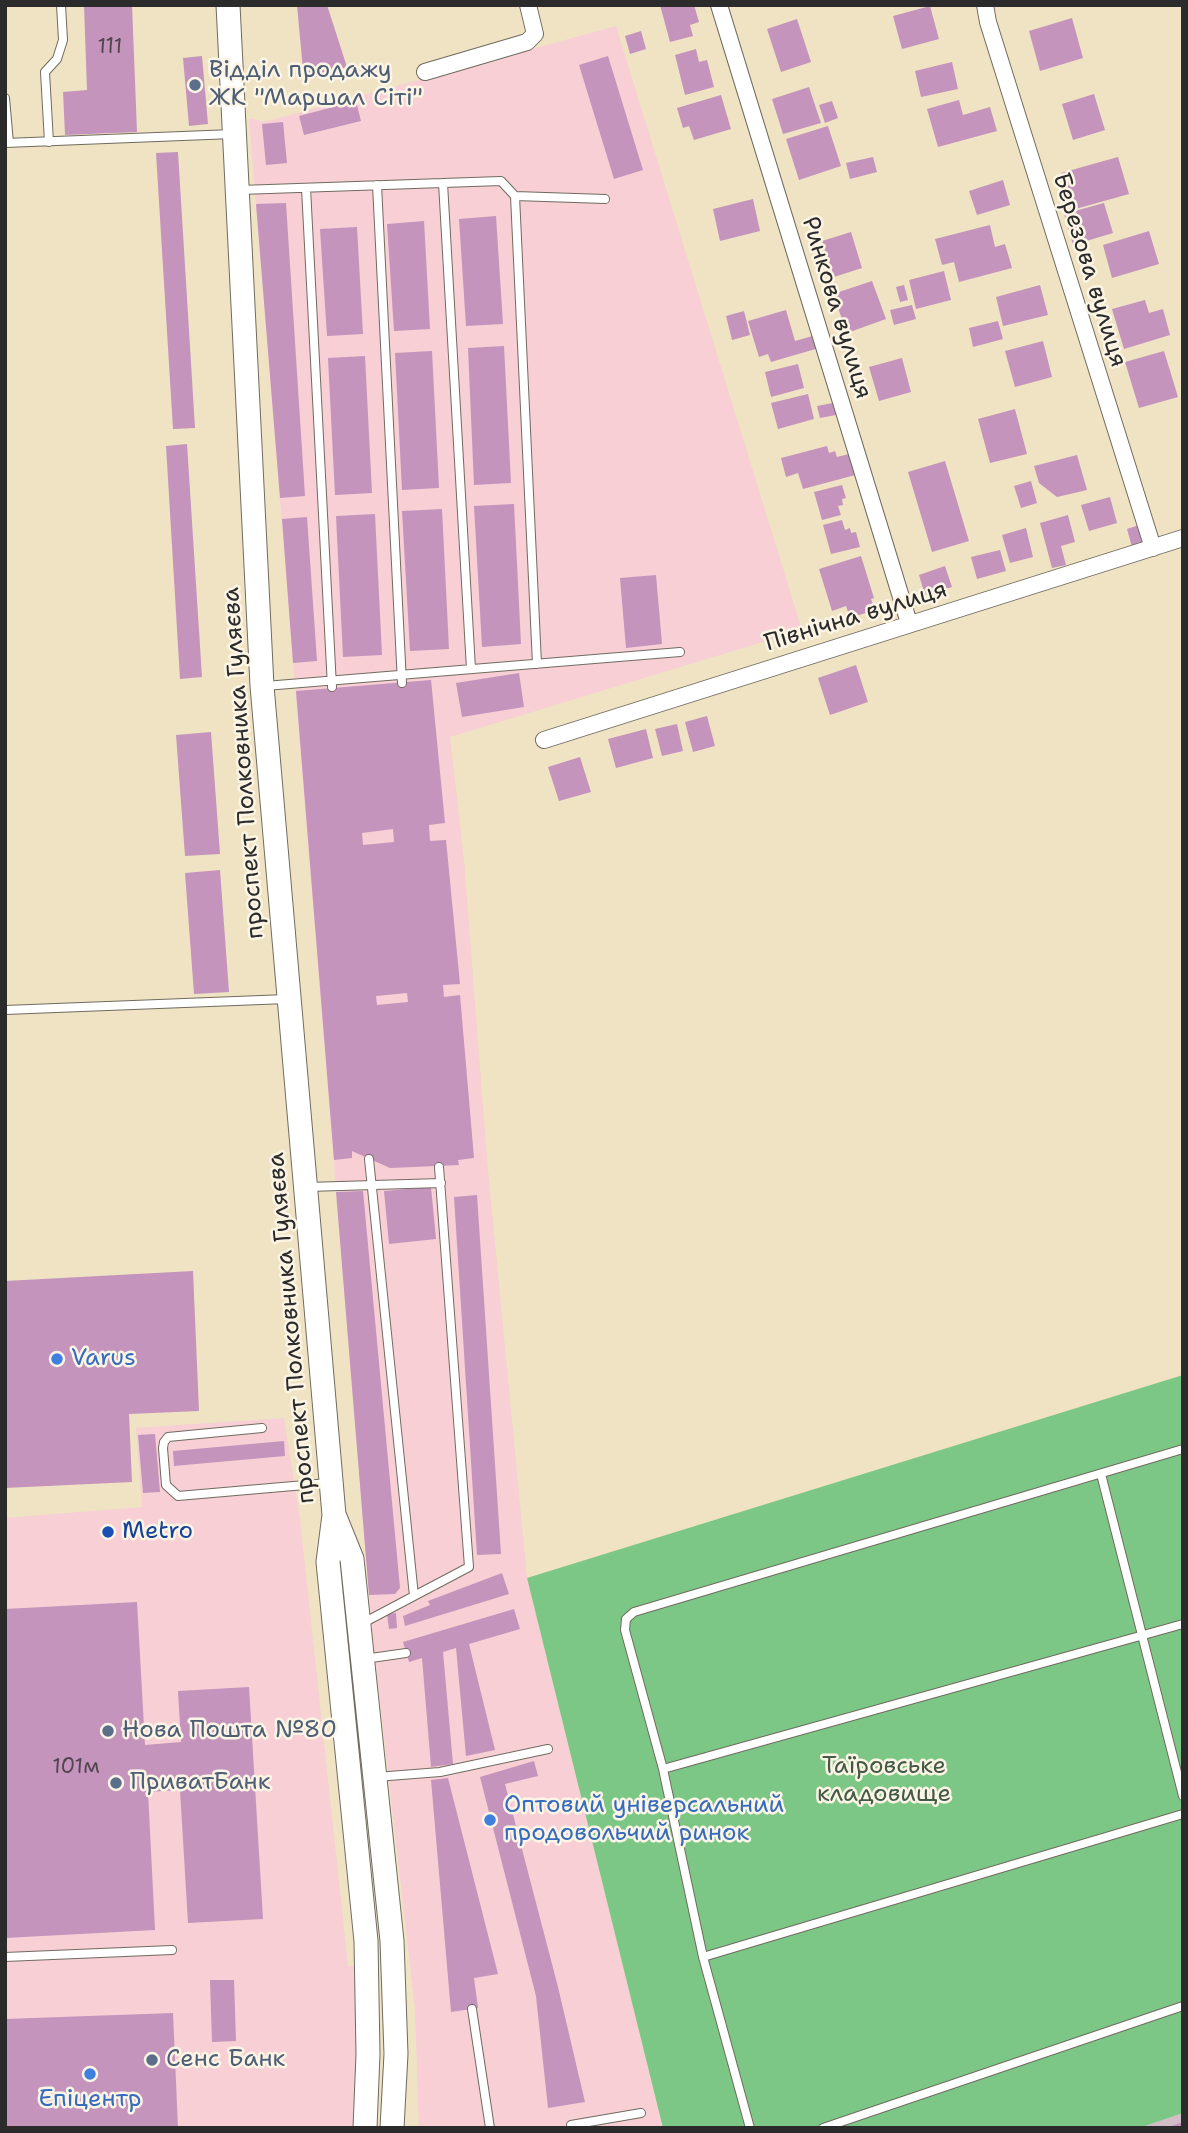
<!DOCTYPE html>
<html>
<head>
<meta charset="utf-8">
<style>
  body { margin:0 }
  #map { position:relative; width:1188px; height:2133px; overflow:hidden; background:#efe3c3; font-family:"Shantell Sans",sans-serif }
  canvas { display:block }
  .frame { position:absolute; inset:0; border:7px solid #2b2b2b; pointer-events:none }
</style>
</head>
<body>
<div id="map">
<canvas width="1188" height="2133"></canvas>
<div class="frame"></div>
</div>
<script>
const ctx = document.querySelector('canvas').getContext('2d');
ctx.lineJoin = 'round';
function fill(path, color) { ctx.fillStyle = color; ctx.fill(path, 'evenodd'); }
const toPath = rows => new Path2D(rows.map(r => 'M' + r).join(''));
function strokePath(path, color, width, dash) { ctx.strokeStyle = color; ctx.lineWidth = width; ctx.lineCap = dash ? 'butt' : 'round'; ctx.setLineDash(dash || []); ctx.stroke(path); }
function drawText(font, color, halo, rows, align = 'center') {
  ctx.font = font + ' "Shantell Sans",sans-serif'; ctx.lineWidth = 5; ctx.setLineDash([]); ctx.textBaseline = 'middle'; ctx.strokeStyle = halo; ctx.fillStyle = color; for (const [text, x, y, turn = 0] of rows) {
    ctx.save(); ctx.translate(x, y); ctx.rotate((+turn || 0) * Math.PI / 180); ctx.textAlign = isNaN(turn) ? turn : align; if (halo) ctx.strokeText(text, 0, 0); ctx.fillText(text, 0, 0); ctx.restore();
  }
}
fill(toPath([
  [616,26,802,630,450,737,464,860,487,1159,527,1578,663,2128,419,2128,415,2010,372,1631,249,118,264,122],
  [284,1418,300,1519,348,1966,359,1966,358,2128,5,2128,5,1518,142,1507,136,1428]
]), '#f7cfd4');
fill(toPath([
  [1183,2113,1183,2128,1139,2128]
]), '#d2bdc8');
fill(toPath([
  [1183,1375,1183,2113,1139,2128,663,2128,527,1578]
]), '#7cc785');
fill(toPath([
  [84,5,132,5,137,132,65,135,63,92,87,90],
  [297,5,327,5,347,67,304,81],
  [660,5,694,5,699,22,690,25,693,36,670,42],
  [930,6,939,39,902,49,893,16],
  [1072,18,1083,58,1040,71,1029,31],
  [797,19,811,62,781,72,767,29],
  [641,31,646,49,630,54,625,36],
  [696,49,699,62,707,60,714,87,685,95,675,55],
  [202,56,208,124,189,126,183,58],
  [608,56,643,170,614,179,579,65],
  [952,62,958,89,921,97,915,71],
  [809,87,821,123,783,134,772,99],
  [1094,94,1105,130,1073,140,1062,104],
  [721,95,731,129,694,140,689,126,683,128,677,108],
  [959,100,963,115,990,107,997,131,938,147,927,109],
  [356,101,361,121,304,135,299,116],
  [832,101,838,118,825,123,819,105],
  [283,122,287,163,266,165,262,124],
  [828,126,841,166,799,180,786,139],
  [178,152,195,428,173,429,156,153],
  [873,157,877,172,850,179,846,163],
  [1118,157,1129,194,1072,210,1061,173],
  [1003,180,1010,205,977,215,969,191],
  [753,199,760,231,720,241,713,209],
  [286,203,305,496,280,498,256,204],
  [1104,203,1113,233,1073,245,1064,214],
  [496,216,503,324,466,326,459,219],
  [424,221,430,329,394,331,387,224],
  [990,225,995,247,1005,244,1012,268,959,282,954,262,942,265,935,239],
  [357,227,363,334,327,336,320,229],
  [1149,231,1159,264,1112,278,1103,245],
  [851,232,862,268,834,277,822,241],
  [944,271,951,300,916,309,909,280],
  [872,281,886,319,847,333,833,294],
  [904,285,908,300,900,302,896,287],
  [1040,285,1048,315,1003,326,996,297],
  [1145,300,1149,313,1163,309,1170,335,1124,349,1112,309],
  [912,305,916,319,894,325,890,310],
  [786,310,795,341,816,335,819,348,771,362,768,354,759,357,748,321],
  [744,311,750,335,732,340,726,316],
  [998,321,1003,339,973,347,969,328],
  [1043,341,1052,377,1015,387,1005,351],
  [504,346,511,483,474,485,468,348],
  [432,351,439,488,402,490,395,353],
  [1164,351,1178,397,1139,408,1125,362],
  [365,356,372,493,335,495,328,358],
  [902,358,911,392,879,401,869,367],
  [798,364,804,388,771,397,765,372],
  [808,394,814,419,778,429,771,403],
  [838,402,841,414,820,418,817,406],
  [1015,409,1027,454,990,463,978,419],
  [187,444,202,677,180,679,166,446],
  [827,446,829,453,835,451,837,457,853,453,859,474,803,489,798,473,786,477,781,458],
  [1077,455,1087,490,1057,497,1039,483,1034,466],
  [945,461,969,541,932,552,908,472],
  [1031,481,1037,503,1021,508,1014,486],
  [842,485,846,498,842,499,843,505,838,506,841,515,822,520,814,492],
  [1110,497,1117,523,1089,531,1081,505],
  [514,504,521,644,482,647,474,506],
  [442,509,449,649,410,651,402,511],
  [375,514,382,655,343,657,336,516],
  [1068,515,1075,542,1061,546,1066,565,1052,568,1040,523],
  [307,517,317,661,293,663,282,519],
  [842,520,845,530,850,528,851,533,856,532,860,547,831,554,823,525],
  [1139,525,1145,543,1132,547,1127,529],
  [1026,528,1033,557,1010,563,1002,535],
  [1000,550,1006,571,977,579,971,557],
  [861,556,874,598,871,599,875,610,850,618,846,606,832,611,819,569],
  [945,566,952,587,925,595,919,575],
  [656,575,662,644,626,648,620,578],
  [856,665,868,702,830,715,818,678],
  [519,673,524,707,462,717,456,683],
  [431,680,445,823,429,825,430,841,446,840,460,984,443,985,444,997,460,995,474,1158,458,1160,459,1165,390,1168,352,1151,352,1158,334,1160,296,691],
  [393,829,394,842,363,845,362,833],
  [407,993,408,1002,377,1005,376,996],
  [707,716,715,746,693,752,685,722],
  [677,724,683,751,662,756,655,729],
  [646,729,653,758,616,768,608,739],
  [211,732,220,854,185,856,176,735],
  [580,757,591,792,559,801,548,767],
  [220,870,229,992,194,994,185,873],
  [431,1187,436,1239,389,1244,384,1191],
  [363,1191,400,1588,395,1594,369,1595,336,1192],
  [477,1195,501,1554,477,1555,454,1197],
  [193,1271,199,1411,129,1414,132,1482,5,1488,5,1281],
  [155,1434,160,1492,143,1493,138,1435],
  [284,1441,285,1456,174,1466,173,1451],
  [502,1573,509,1594,405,1626,403,1616,430,1605,428,1601],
  [137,1602,145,1745,181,1742,178,1691,249,1687,263,1919,188,1923,180,1790,148,1792,155,1930,5,1938,5,1609],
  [514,1609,520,1629,469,1644,495,1750,466,1756,456,1648,443,1652,453,1764,431,1767,422,1658,409,1662,403,1642],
  [396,1613,397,1628,389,1629,387,1614],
  [534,1761,538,1776,505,1784,558,1987,585,2102,548,2108,536,1996,480,1777],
  [448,1778,498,1974,474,1978,478,2008,451,2012,431,1780],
  [210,1980,234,1980,236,2041,212,2042],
  [173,2013,178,2128,5,2128,5,2019],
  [1183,2122,1183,2128,1168,2128,1168,2127]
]), '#c494bc');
const lane = toPath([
  [5,98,9,143],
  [49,142,45,72,57,59,63,40,61,5],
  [5,143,233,134],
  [443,183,471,669],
  [377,185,402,683],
  [306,188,332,687],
  [240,190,501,181,515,196,605,199],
  [515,196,537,664],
  [265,686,680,652],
  [5,1010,287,999],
  [307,1187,441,1183],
  [262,1428,168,1437,164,1442,163,1448,166,1485,178,1496,328,1483],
  [1101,1474,1183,1796],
  [414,1596,469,1567,439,1167],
  [363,1623,414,1596,369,1159],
  [364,1659,406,1653],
  [663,1769,1183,1624],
  [376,1777,440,1772,548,1749],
  [5,1957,172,1950],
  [703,1957,1183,1814],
  [472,2009,490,2128],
  [572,2128,571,2125,641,2113],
  [750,2128,703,1957,663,1769,625,1630,626,1619,634,1612,1183,1449],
  [823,2128,1183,2006]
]);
const street = toPath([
  [719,5,909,623],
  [985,5,988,22,1153,548],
  [425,72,527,42,535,34,528,5],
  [544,740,1183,538]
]);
const secondary = toPath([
  [228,5,262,686,334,1515,328,1562,366,1941,368,2054,365,2128],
  [335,1517,352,1559,392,1941,396,2054,392,2128]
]);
strokePath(lane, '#706b60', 10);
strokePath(street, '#706b60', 18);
strokePath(secondary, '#706b60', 25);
strokePath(lane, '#fff', 8);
strokePath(street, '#fff', 16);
strokePath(secondary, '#fff', 23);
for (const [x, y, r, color] of [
  [195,85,7,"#5c6f8a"],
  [57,1359,7,"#3f7fe0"],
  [108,1532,7,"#1a4fb4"],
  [108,1731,7,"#5c6f8a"],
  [116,1783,7,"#5c6f8a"],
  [490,1820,7,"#3f7fe0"],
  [152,2060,7,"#5c6f8a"],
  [90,2074,7,"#3f7fe0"]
]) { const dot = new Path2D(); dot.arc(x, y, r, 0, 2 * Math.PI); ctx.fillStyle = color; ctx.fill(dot); strokePath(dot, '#fcf5e5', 2.5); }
drawText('21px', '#51454f', null, [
  ["111",110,48],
  ["101м",76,1768]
]);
drawText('24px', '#4e5e75', '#fcf5e5', [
  ["Відділ продажу",209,71],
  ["ЖК \"Маршал Сіті\"",209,99],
  ["Нова Пошта №80",122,1731],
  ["ПриватБанк",130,1783],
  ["Сенс Банк",166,2060]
], 'left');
drawText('24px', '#2b2b2b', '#fcf5e5', [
  ["Березова вулиця",1089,270,73],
  ["Ринкова вулиця",836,308,73],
  ["Північна вулиця",856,617,-17],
  ["проспект Полковника Гуляєва",244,763,-94],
  ["проспект Полковника Гуляєва",292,1328,-95]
]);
drawText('24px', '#366cbe', '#fcf5e5', [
  ["Varus",71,1359],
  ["Оптовий універсальний",504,1806],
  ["продовольчий ринок",504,1834],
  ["Епіцентр",90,2100,"center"]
], 'left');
drawText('24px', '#164399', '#fcf5e5', [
  ["Metro",122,1532]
], 'left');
drawText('24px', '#435a46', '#fcf5e5', [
  ["Таїровське",884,1767],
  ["кладовище",884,1795]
]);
</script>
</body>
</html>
